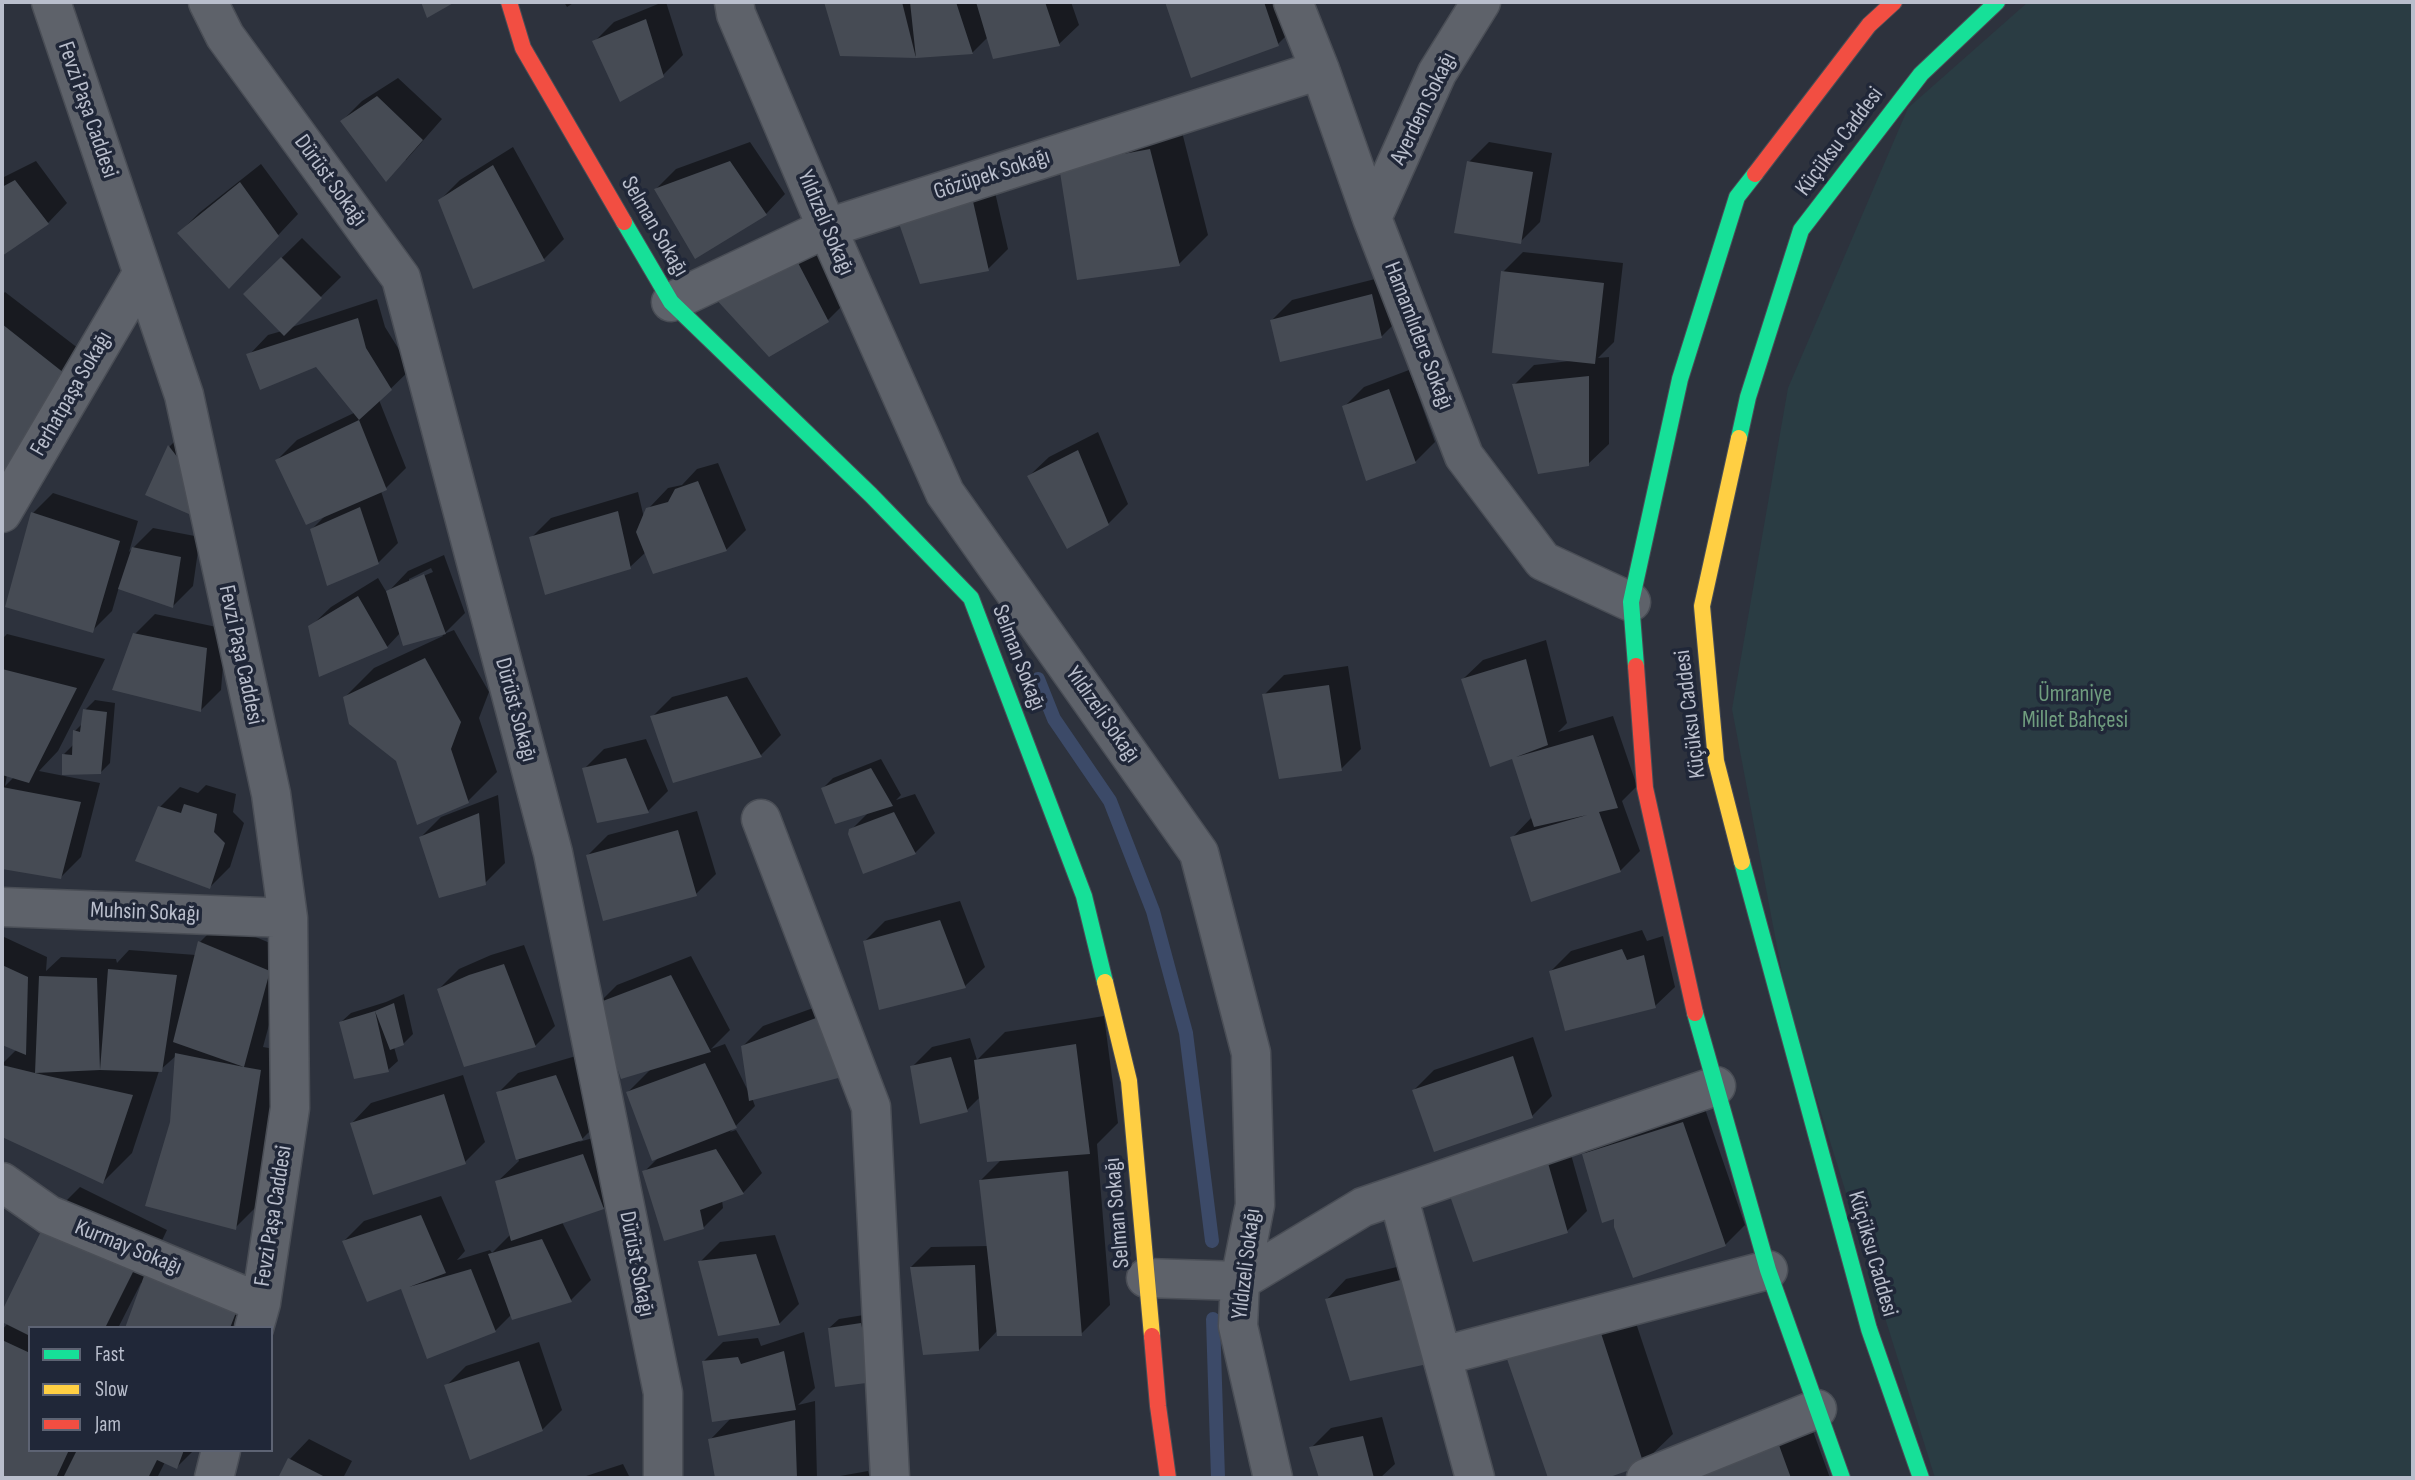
<!DOCTYPE html>
<html>
<head>
<meta charset="utf-8">
<style>
  body { margin:0 }
  #map { position:relative; width:2415px; height:1480px; overflow:hidden; background:#2d323d; font-family:"Sofia Sans Condensed",sans-serif }
  canvas { display:block }
  .frame { position:absolute; inset:0; border:4px solid #b9becc; pointer-events:none }
  .legend { position:absolute; left:28px; top:1326px; width:245px; height:126px; box-sizing:border-box; background:#202738; border:2px solid #5d6373; margin:0; padding:9px 12px; list-style:none; font-size:21px; color:#b9becc }
  .legend li { display:flex; align-items:center; gap:14px; height:35px }
  .legend b { width:35px; border:2px solid #5d6373 }
</style>
</head>
<body>
<div id="map">
<canvas width="2415" height="1480"></canvas>
<div class="frame"></div>
<ul class="legend">
<li><b style="height:9px;background:#16e098"></b>Fast</li>
<li><b style="height:9px;background:#ffcf43"></b>Slow</li>
<li><b style="height:9px;background:#f24e42"></b>Jam</li>
</ul>
</div>
<script>
const ctx = document.querySelector('canvas').getContext('2d');
ctx.lineJoin = 'round';
function fill(path, color) { ctx.fillStyle = color; ctx.fill(path, 'evenodd'); }
const toPath = rows => new Path2D(rows.map(r => 'M' + r).join(''));
function strokePath(path, color, width, dash) { ctx.strokeStyle = color; ctx.lineWidth = width; ctx.lineCap = dash ? 'butt' : 'round'; ctx.setLineDash(dash || []); ctx.stroke(path); }
function drawText(font, color, halo, rows, align = 'center') {
  ctx.font = font + ' "Sofia Sans Condensed",sans-serif'; ctx.lineWidth = 7; ctx.setLineDash([]); ctx.textBaseline = 'middle'; ctx.strokeStyle = halo; ctx.fillStyle = color; for (const [text, x, y, turn = 0] of rows) {
    ctx.save(); ctx.translate(x, y); ctx.rotate((+turn || 0) * Math.PI / 180); ctx.textAlign = isNaN(turn) ? turn : align; if (halo) ctx.strokeText(text, 0, 0); ctx.fillText(text, 0, 0); ctx.restore();
  }
}
fill(toPath([
  [2028,2,2413,2,2413,1478,1935,1478,1789,1010,1732,709,1788,388,1908,108]
]), '#2a3c43');
fill(toPath([
  [564,2,575,2,567,7],
  [663,2,666,2,683,55,663,75,594,42,614,22],
  [826,2,1071,2,1079,25,1059,44,988,37,972,53,916,56,841,55],
  [1167,2,1290,2,1298,24,1278,44,1192,76],
  [398,78,442,119,406,160,342,121,362,101],
  [1179,120,1208,235,1179,264,1061,167],
  [750,142,785,194,766,214,656,189,676,169],
  [1489,142,1552,153,1540,222,1520,242,1469,162],
  [513,147,564,239,544,259,474,287,440,200,460,180],
  [36,161,67,203,48,223,2,254,2,178],
  [261,164,298,214,249,266,179,233,199,213],
  [989,166,1008,249,988,269,921,282],
  [302,238,341,277,289,328,377,299,385,327,411,369,379,400,406,468,386,488,381,491,398,543,378,563,312,529,328,513,277,460,297,440,356,412,317,365,249,355,268,335,282,331,245,294],
  [816,240,848,300,828,320,769,355,715,296],
  [1523,252,1623,263,1614,342,1598,358,1609,357,1609,444,1588,464,1514,385,1534,365,1570,361,1503,272],
  [1391,275,1402,316,1382,336,1282,360,1272,320,1292,300],
  [5,292,83,352,2,483,2,295],
  [1409,370,1435,442,1415,462,1344,407,1364,387],
  [1098,432,1128,504,1108,524,1029,476,1049,457],
  [179,437,191,453,147,494,170,446],
  [718,463,746,530,726,550,646,552,630,567,531,538,551,518,638,492,644,518,648,509,668,488,682,485,697,469],
  [53,493,138,521,129,552,153,528,200,537,193,586,173,606,119,587,112,611,92,631,33,513],
  [444,555,465,613,444,634,454,630,489,692,479,718,497,772,468,801,397,760,345,697,374,668,443,636,442,634,401,632,387,647,310,627,331,607,378,578,387,593,408,571],
  [431,568,433,572,409,582,409,579],
  [155,614,226,629,221,690,201,710,135,634],
  [7,634,105,659,58,751,39,771,100,783,81,857,61,877,2,868,2,639],
  [7,775,14,777,5,786],
  [1546,640,1567,723,1558,732,1613,716,1637,786,1622,801,1640,851,1620,871,1512,838,1532,817,1513,756,1463,679,1483,660],
  [1348,666,1361,749,1341,769,1264,695,1284,675],
  [747,677,781,735,761,755,674,781,652,717,672,697],
  [95,700,115,703,110,763,101,772,64,754,74,744,75,731,83,723,85,710],
  [646,739,668,791,648,811,584,769,604,749],
  [881,759,901,795,896,800,915,794,935,833,915,853,864,872,851,830,869,812,823,788,833,778],
  [206,785,236,794,233,812,244,823,230,867,210,887,160,807,180,787,198,793],
  [498,795,505,863,485,883,421,837,441,817],
  [697,811,716,874,696,894,588,855,608,835],
  [960,901,985,967,965,986,865,941,885,921],
  [220,922,289,951,263,1047,280,1050,255,1208,235,1228,177,1055,159,1071,132,1153,103,1182,2,1136,2,1064,17,1049,2,1043,2,936,47,957,46,971,61,957,116,959,117,963,129,950,196,955,200,942],
  [1642,930,1647,941,1663,936,1675,987,1655,1006,1551,971,1571,951],
  [524,945,555,1026,535,1046,439,989,459,969,491,955],
  [691,956,730,1030,711,1049,725,1044,749,1093,743,1046,763,1026,844,997,752,1098,755,1106,730,1132,736,1130,762,1173,743,1193,722,1200,723,1208,703,1228,644,1172,660,1156,628,1092,652,1068,597,1005,617,985],
  [404,994,413,1034,403,1044,394,1047,398,1061,388,1070,341,1022,351,1013,386,1002],
  [1104,1016,1118,1123,1097,1144,1110,1305,1081,1334,998,1330,979,1350,911,1267,931,1247,988,1246,980,1181,1002,1159,980,1097,967,1110,912,1067,932,1047,970,1038,977,1060,1005,1032],
  [1533,1037,1552,1096,1532,1116,1414,1090,1434,1070],
  [576,1056,602,1119,579,1142,603,1135,622,1188,603,1208,562,1222,591,1280,571,1300,512,1314,495,1331,402,1287,344,1241,364,1221,441,1196,465,1251,457,1260,490,1250,492,1253,510,1235,497,1182,519,1161,498,1093,518,1073],
  [463,1075,485,1142,465,1162,352,1123,371,1103],
  [1703,1103,1745,1225,1725,1245,1616,1217,1584,1154,1604,1134],
  [1568,1144,1587,1211,1567,1231,1451,1193],
  [80,1187,167,1230,143,1280,166,1257,255,1290,241,1328,127,1328,143,1284,141,1283,118,1328,30,1328,30,1450,194,1450,177,1467,165,1462,157,1478,2,1478,2,1330,8,1323,2,1320,2,1315,51,1216],
  [775,1235,799,1304,779,1324,700,1262,720,1242],
  [1435,1258,1451,1341,1327,1299,1346,1279],
  [1628,1299,1673,1434,1643,1463,1602,1478,1550,1478,1509,1359,1538,1330],
  [870,1314,883,1371,829,1328,839,1319],
  [804,1332,815,1388,798,1405,815,1401,817,1478,717,1478,710,1440,732,1417,703,1362,723,1342,758,1338,761,1346],
  [539,1342,562,1410,542,1430,446,1386,466,1366],
  [1805,1409,1830,1478,1669,1478],
  [1382,1417,1395,1464,1380,1478,1321,1478,1311,1448,1331,1428],
  [309,1439,352,1461,343,1478,280,1478,290,1459],
  [623,1464,630,1478,580,1478],
  [868,1471,870,1478,829,1478]
]), '#0007');
strokePath(toPath([
  [1038,679,1054,719,1110,801,1153,911,1186,1033,1212,1241],
  [1213,1319,1218,1478]
]), '#3c4a68', 14);
fill(toPath([
  [421,2,455,2,427,18],
  [824,2,902,2,916,58,840,56],
  [910,2,956,2,973,54,916,58],
  [976,2,1045,2,1060,46,993,59],
  [1165,2,1264,2,1279,46,1191,78],
  [646,19,664,77,620,102,592,41],
  [377,96,423,140,386,182,340,121],
  [1150,149,1180,266,1077,280,1059,166],
  [730,161,767,215,695,259,654,189],
  [1467,161,1533,172,1521,244,1454,233],
  [493,165,545,261,473,289,438,200],
  [15,180,49,224,2,256,2,187],
  [240,182,279,236,229,289,177,233],
  [969,184,989,271,920,284,894,209],
  [281,257,322,298,284,336,243,294],
  [796,259,829,322,769,357,713,296],
  [1501,271,1604,283,1595,364,1492,353],
  [1372,294,1382,338,1280,362,1270,320],
  [358,318,366,348,392,390,359,420,316,367,260,390,246,354],
  [2,324,64,373,27,432,2,477],
  [1589,376,1589,466,1538,474,1512,384],
  [1389,389,1416,463,1366,481,1342,406],
  [359,420,387,490,306,525,275,460],
  [168,445,182,463,212,524,145,495],
  [1078,450,1109,525,1067,549,1027,476],
  [698,481,727,551,653,574,636,532,646,508,668,502,675,489],
  [360,507,379,564,327,586,310,529],
  [618,511,631,569,545,595,529,537],
  [31,512,120,541,93,633,5,607],
  [132,547,181,557,173,608,118,589],
  [424,574,446,634,403,646,386,591],
  [358,596,388,648,319,677,308,626],
  [133,633,207,648,201,712,112,690],
  [425,658,461,722,451,749,469,803,417,825,396,761,349,724,343,697],
  [1526,659,1548,745,1516,757,1593,735,1618,808,1599,812,1621,872,1531,902,1510,837,1587,815,1534,827,1512,759,1490,767,1461,679],
  [2,669,77,688,29,783,2,775],
  [1329,685,1342,771,1279,779,1262,694],
  [727,696,762,757,673,783,650,716],
  [83,709,107,712,101,774,62,775,62,754,72,755,73,730,80,732],
  [626,758,649,813,597,823,582,768],
  [871,768,893,806,835,824,821,788],
  [2,787,81,802,61,879,2,869],
  [184,804,217,814,214,832,225,843,210,889,135,861,158,806,181,813],
  [894,812,916,854,863,874,848,834,849,829],
  [479,813,486,885,439,898,419,837],
  [678,830,697,896,603,921,586,855],
  [940,920,966,988,879,1010,863,941],
  [198,941,270,971,244,1067,261,1070,236,1230,145,1206,170,1122,175,1053,244,1067,173,1042],
  [1622,949,1627,960,1644,955,1656,1008,1565,1031,1549,971],
  [504,964,536,1047,464,1067,437,989,469,975],
  [2,965,28,977,26,1055,2,1045],
  [108,969,177,975,162,1072,100,1070,35,1073,133,1095,103,1184,2,1137,2,1065,35,1073,39,976,97,978,100,1070],
  [671,975,711,1052,621,1079,595,1004],
  [394,1003,404,1045,390,1050,375,1011,389,1072,354,1079,339,1022,375,1011],
  [824,1015,850,1075,749,1101,741,1046],
  [1076,1044,1090,1154,987,1162,974,1060],
  [1513,1056,1533,1118,1434,1152,1412,1090],
  [951,1057,968,1112,920,1124,910,1066],
  [705,1063,737,1128,652,1161,626,1092],
  [556,1075,583,1140,516,1160,496,1092],
  [444,1094,466,1164,373,1195,350,1123],
  [1683,1122,1726,1246,1633,1278,1614,1227,1614,1219,1602,1223,1582,1154],
  [716,1149,744,1194,700,1210,704,1229,664,1241,642,1171],
  [583,1154,604,1209,511,1241,495,1181],
  [1548,1163,1568,1233,1473,1262,1449,1193],
  [1068,1171,1082,1336,997,1336,979,1180],
  [49,1215,139,1260,105,1328,30,1328,30,1336,2,1322,2,1311],
  [421,1215,446,1273,409,1287,471,1269,496,1332,427,1359,401,1289,367,1302,342,1241],
  [542,1239,572,1302,512,1320,488,1254],
  [756,1254,780,1325,718,1336,698,1261],
  [975,1265,979,1351,923,1355,910,1267],
  [144,1276,237,1310,230,1328,125,1328],
  [1416,1276,1432,1363,1350,1381,1325,1299],
  [861,1323,874,1382,835,1387,828,1328],
  [1599,1327,1644,1465,1607,1478,1548,1478,1507,1359],
  [2,1340,30,1353,30,1450,69,1450,56,1478,2,1478],
  [784,1351,796,1410,712,1422,702,1361,738,1357,741,1364],
  [519,1361,543,1431,470,1460,444,1385],
  [795,1420,797,1478,715,1478,708,1439],
  [1363,1436,1374,1478,1319,1478,1309,1447],
  [1776,1437,1791,1478,1673,1478],
  [77,1450,184,1450,177,1469,157,1460,148,1478,63,1478],
  [288,1458,327,1478,278,1478]
]), '#464b54');
const street = toPath([
  [51,2,184,395,271,794,288,918,290,1108,261,1303,254,1328],
  [208,2,225,36,401,278,553,853,663,1393,663,1478],
  [734,2,736,14,827,228,945,493,1199,853,1251,1053,1255,1205,1240,1281,1238,1326,1273,1478],
  [1293,2,1320,70,1372,218,1464,456,1543,561,1631,602],
  [1372,218,1437,73,1481,2],
  [671,302,827,228,1320,70],
  [2,513,142,274],
  [761,819,871,1107,890,1478],
  [2,907,288,918],
  [2,1182,49,1215,261,1303],
  [1398,1195,1475,1478],
  [1146,1278,1240,1281,1363,1207,1716,1086],
  [1442,1356,1768,1270],
  [214,1478,221,1450],
  [1646,1478,1817,1409]
]);
const fast = toPath([
  [624,222,671,302,871,495,971,598,1084,896,1105,982],
  [1739,438,1748,397,1801,230,1921,74,1997,2],
  [1636,666,1631,602,1680,379,1737,197,1755,174],
  [1742,862,1869,1329,1921,1478],
  [1695,1013,1768,1270,1842,1478]
]);
const slow = toPath([
  [1739,438,1702,606,1716,761,1742,862],
  [1105,982,1129,1081,1152,1336]
]);
const jam = toPath([
  [509,2,523,48,624,222],
  [1755,174,1869,25,1894,2],
  [1636,666,1645,788,1695,1013],
  [1152,1336,1158,1406,1168,1478]
]);
strokePath(street, '#4a4e56', 41);
strokePath(fast, '#4a4e56', 18);
strokePath(slow, '#4a4e56', 18);
strokePath(jam, '#4a4e56', 18);
strokePath(street, '#5e626a', 38);
strokePath(fast, '#16e098', 16);
strokePath(slow, '#ffcf43', 16);
strokePath(jam, '#f24e42', 16);
drawText('23px', '#b9becc', '#202738', [
  ["Ayerdem Sokağı",1424,109,-64],
  ["Fevzi Paşa Caddesi",87,110,71],
  ["Küçüksu Caddesi",1840,142,-53],
  ["Gözüpek Sokağı",992,175,-18],
  ["Dürüst Sokağı",330,181,54],
  ["Yıldızeli Sokağı",825,223,67],
  ["Selman Sokağı",654,227,60],
  ["Hamamlıdere Sokağı",1418,336,69],
  ["Ferhatpaşa Sokağı",72,394,-60],
  ["Fevzi Paşa Caddesi",240,655,78],
  ["Selman Sokağı",1018,658,69],
  ["Dürüst Sokağı",515,710,75],
  ["Küçüksu Caddesi",1691,714,-97],
  ["Yıldızeli Sokağı",1102,715,55],
  ["Muhsin Sokağı",145,913,2],
  ["Selman Sokağı",1118,1213,-95],
  ["Fevzi Paşa Caddesi",274,1216,-81],
  ["Kurmay Sokağı",128,1248,22],
  ["Küçüksu Caddesi",1872,1254,74],
  ["Dürüst Sokağı",636,1264,79],
  ["Yıldızeli Sokağı",1247,1264,-83]
]);
drawText('23px', '#709d7f', '#202738', [
  ["Ümraniye",2075,695],
  ["Millet Bahçesi",2075,721]
]);
</script>
</body>
</html>
